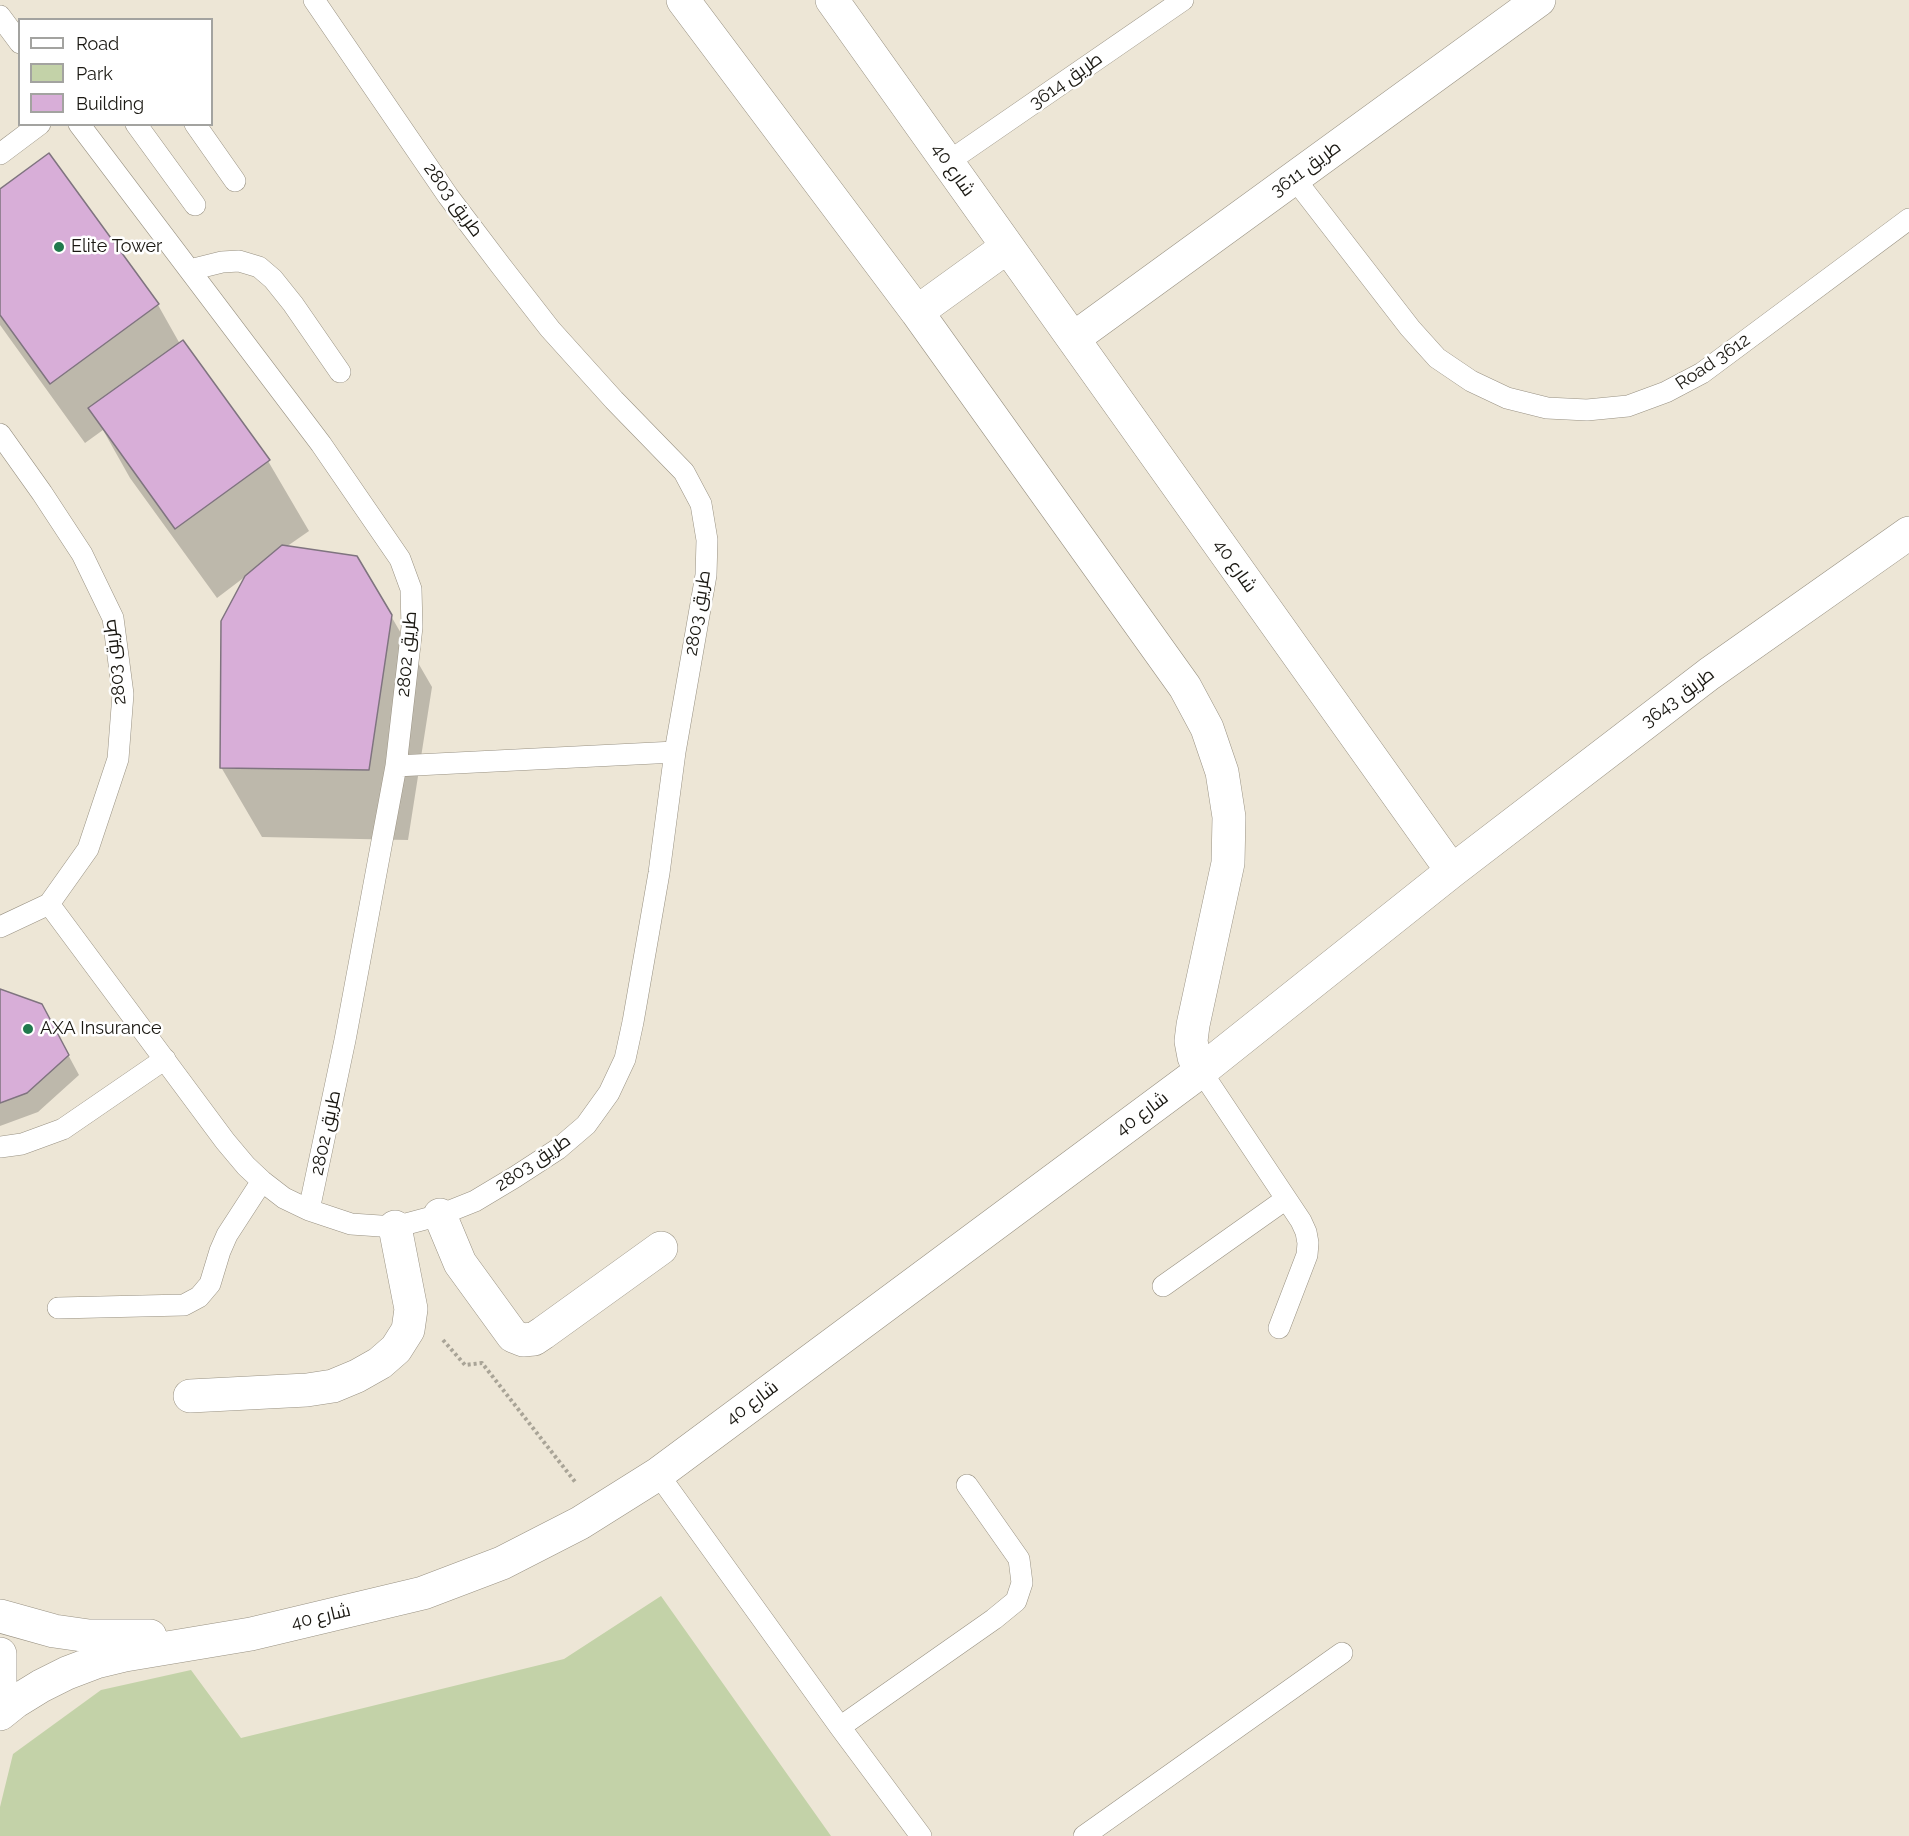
<!DOCTYPE html>
<html>
<head>
<meta charset="utf-8">
<style>
  body { margin:0 }
  #map { position:relative; width:1909px; height:1836px; overflow:hidden; background:#ede6d6; font-family:Raleway,sans-serif }
  canvas { display:block }
  .legend { position:absolute; left:18px; top:18px; width:195px; height:108px; box-sizing:border-box; background:#fff; border:2px solid #a3a3a0; margin:0; padding:8px 10px; list-style:none; font-size:18px; color:#1a1812 }
  .legend li { display:flex; align-items:center; gap:12px; height:30px }
  .legend b { width:30px; border:2px solid #a3a3a0 }
</style>
</head>
<body>
<div id="map">
<canvas width="1909" height="1836"></canvas>
<ul class="legend">
<li><b style="height:8px;background:#fff"></b>Road</li>
<li><b style="height:16px;background:#c3d2a8"></b>Park</li>
<li><b style="height:16px;background:#d8aed8"></b>Building</li>
</ul>
</div>
<script>
const ctx = document.querySelector('canvas').getContext('2d');
ctx.lineJoin = 'round';
function fill(path, color) { ctx.fillStyle = color; ctx.fill(path, 'evenodd'); }
const toPath = rows => new Path2D(rows.map(r => 'M' + r).join(''));
function strokePath(path, color, width, dash) { ctx.strokeStyle = color; ctx.lineWidth = width; ctx.lineCap = dash ? 'butt' : 'round'; ctx.setLineDash(dash || []); ctx.stroke(path); }
function drawText(font, color, halo, rows, align = 'center') {
  ctx.font = font + ' Raleway,Cairo,sans-serif'; ctx.lineWidth = 5; ctx.setLineDash([]); ctx.textBaseline = 'middle'; ctx.strokeStyle = halo; ctx.fillStyle = color; for (const [text, x, y, turn = 0] of rows) {
    ctx.save(); ctx.translate(x, y); ctx.rotate((+turn || 0) * Math.PI / 180); ctx.textAlign = isNaN(turn) ? turn : align; if (halo) ctx.strokeText(text, 0, 0); ctx.fillText(text, 0, 0); ctx.restore();
  }
}
fill(toPath([
  [661,1596,831,1836,0,1836,0,1807,13,1754,101,1690,191,1670,241,1738,564,1659]
]), '#c3d2a8');
fill(toPath([
  [0,191,158,305,180,344,268,461,309,531,286,547,391,616,432,687,408,840,262,837,221,767,246,576,217,598,130,478,103,430,85,443,0,325],
  [0,990,52,1025,79,1075,38,1112,0,1126]
]), '#0003');
const building = toPath([
  [49,153,159,304,50,384,0,315,0,189,49,153],
  [183,340,270,460,175,529,88,408,183,340],
  [282,545,357,556,392,615,369,770,220,768,221,621,245,576,282,545],
  [0,989,42,1004,69,1055,27,1093,0,1103,0,989]
]);
fill(building, '#d8aed8');
strokePath(building, '#7f747f', 1.5);
const lane = toPath([
  [0,16,20,43],
  [79,124,321,444,400,559,411,589,412,627,396,766,345,1040,309,1210],
  [136,124,195,205],
  [195,124,235,181],
  [0,154,40,124],
  [948,162,1183,0],
  [1294,178,1410,328,1437,358,1471,381,1507,398,1547,408,1587,410,1628,406,1666,392,1702,373,1909,219],
  [190,270,222,262,239,261,259,267,273,279,293,304,340,372],
  [0,434,42,493,82,554,113,618,123,694,118,759,88,849,49,904,0,927],
  [396,766,675,752],
  [49,904,225,1141,246,1166,262,1181,284,1198,309,1210,351,1224,395,1227,440,1215,475,1201,515,1177,558,1149,586,1125,609,1093,625,1059,633,1022,659,873,675,752,706,575,707,540,701,504,684,472,614,400,550,329,501,266,448,196,314,0],
  [1201,1071,1301,1221,1306,1232,1308,1243,1307,1255,1279,1328],
  [0,1147,22,1144,63,1129,165,1059],
  [1163,1286,1286,1199],
  [58,1308,184,1305,199,1297,210,1284,220,1251,227,1235,262,1181],
  [658,1474,840,1727,921,1836],
  [840,1727,994,1619,1016,1601,1022,1583,1019,1559,967,1485],
  [1084,1836,1342,1653]
]);
const street = toPath([
  [683,0,917,312,1185,687,1207,728,1222,772,1229,817,1228,863,1193,1025,1191,1041,1194,1057,1201,1071],
  [832,0,1452,871],
  [917,312,1007,247],
  [1074,338,1539,0],
  [440,1215,460,1263,513,1336,523,1340,534,1339,543,1333,661,1248],
  [190,1396,307,1390,333,1386,357,1376,380,1363,396,1349,408,1330,411,1309,395,1227],
  [0,1616,54,1631,89,1636,150,1636],
  [0,1714,15,1702,41,1686,67,1673,96,1662,125,1655,251,1634,423,1593,502,1563,580,1523,658,1474,1201,1071,1452,871,1709,674,1909,533]
]);
const secondary = toPath([
  [0,1654,0,1682]
]);
strokePath(lane, '#989182', 22);
strokePath(street, '#989182', 34);
strokePath(secondary, '#989182', 34);
strokePath(toPath([
  [443,1340,465,1365,482,1363,576,1483]
]), '#a9a497', 4, [3, 3]);
strokePath(lane, '#fff', 21);
strokePath(street, '#fff', 33);
strokePath(secondary, '#fff', 33);
for (const [x, y, r, color] of [
  [59,247,6,"#20794d"],
  [28,1029,6,"#20794d"]
]) { const dot = new Path2D(); dot.arc(x, y, r, 0, 2 * Math.PI); ctx.fillStyle = color; ctx.fill(dot); strokePath(dot, '#fff', 2); }
drawText('18px', '#1a1812', '#fff', [
  ["طريق 3614",1066,81,-35],
  ["طريق 3611",1306,169,-36],
  ["شارع 40",953,170,55],
  ["طريق 2803",453,200,54],
  ["Road 3612",1713,362,-34],
  ["شارع 40",1235,566,55],
  ["طريق 2803",698,613,-81],
  ["طريق 2802",407,654,-85],
  ["طريق 2803",115,662,-97],
  ["طريق 3643",1678,698,-37],
  ["شارع 40",1142,1114,-37],
  ["طريق 2802",326,1133,-78],
  ["طريق 2803",533,1163,-34],
  ["شارع 40",752,1403,-37],
  ["شارع 40",321,1617,-13]
]);
drawText('18px', '#1a1812', '#fff', [
  ["Elite Tower",71,247],
  ["AXA Insurance",40,1029]
], 'left');
</script>
</body>
</html>
